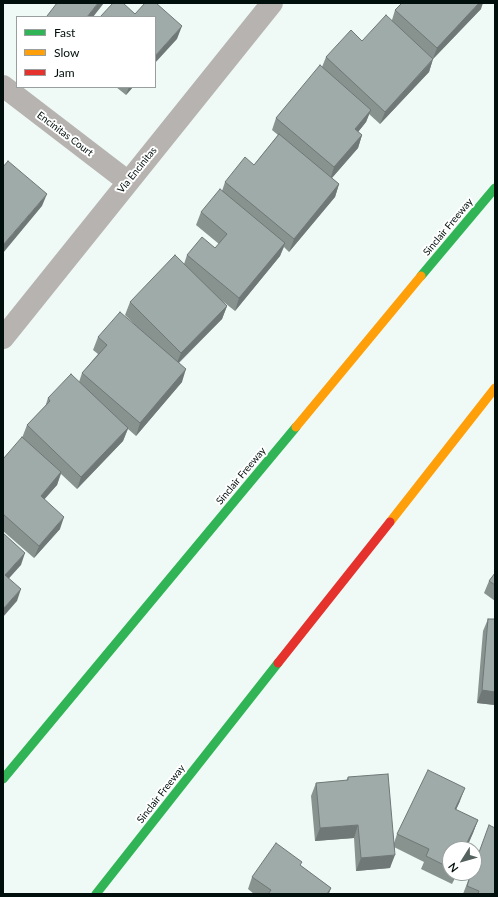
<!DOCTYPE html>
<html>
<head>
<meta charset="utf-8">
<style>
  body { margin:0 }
  #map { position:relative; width:498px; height:897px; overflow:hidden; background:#effaf7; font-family:Lato,sans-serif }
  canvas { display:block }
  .frame { position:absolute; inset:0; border:4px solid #010f0c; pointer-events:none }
  .legend { position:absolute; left:16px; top:16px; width:140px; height:72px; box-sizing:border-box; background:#fff; border:1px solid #999f9e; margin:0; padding:5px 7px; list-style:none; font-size:12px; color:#010f0c }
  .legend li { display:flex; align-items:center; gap:8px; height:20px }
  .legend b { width:20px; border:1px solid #999f9e }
  .north { position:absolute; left:442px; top:841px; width:40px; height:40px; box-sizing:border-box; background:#fff; border:1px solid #999f9e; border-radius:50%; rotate:233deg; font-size:11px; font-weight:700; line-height:16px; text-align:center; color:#010f0c }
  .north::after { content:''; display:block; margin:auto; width:14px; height:18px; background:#54615e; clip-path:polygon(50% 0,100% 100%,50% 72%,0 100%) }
</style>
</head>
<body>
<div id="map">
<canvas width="498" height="897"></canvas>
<div class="frame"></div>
<ul class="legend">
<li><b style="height:5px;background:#30b455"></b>Fast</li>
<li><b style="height:5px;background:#ff9f0a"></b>Slow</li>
<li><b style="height:5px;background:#e5322d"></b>Jam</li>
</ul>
<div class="north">N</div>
</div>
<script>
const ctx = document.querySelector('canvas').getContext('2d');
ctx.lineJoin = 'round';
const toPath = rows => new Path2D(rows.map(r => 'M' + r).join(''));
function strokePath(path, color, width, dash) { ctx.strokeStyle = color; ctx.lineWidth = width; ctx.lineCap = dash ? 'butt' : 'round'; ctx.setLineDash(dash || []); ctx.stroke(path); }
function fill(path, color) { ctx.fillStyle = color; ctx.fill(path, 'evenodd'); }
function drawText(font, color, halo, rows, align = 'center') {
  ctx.font = font + ' Lato,sans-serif'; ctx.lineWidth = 4; ctx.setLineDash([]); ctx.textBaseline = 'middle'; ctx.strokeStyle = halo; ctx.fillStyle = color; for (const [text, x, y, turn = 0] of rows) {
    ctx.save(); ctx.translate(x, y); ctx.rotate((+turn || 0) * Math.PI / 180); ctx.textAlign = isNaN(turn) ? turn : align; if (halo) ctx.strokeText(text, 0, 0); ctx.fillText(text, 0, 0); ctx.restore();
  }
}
strokePath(toPath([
  [3,86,127,181],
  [3,338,272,3]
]), '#b6b3b0', 22);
strokePath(toPath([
  [421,276,495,188],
  [3,779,296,427],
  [96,894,278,663]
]), '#30b455', 9);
strokePath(toPath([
  [296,427,421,276],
  [390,522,495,388]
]), '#ff9f0a', 9);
strokePath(toPath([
  [278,663,390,522]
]), '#e5322d', 9);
fill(toPath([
  [481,9,433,59,429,72,380,124,369,114,366,122,358,132,362,135,358,148,332,178,339,184,335,197,289,252,284,247,280,256,235,311,216,296,227,306,222,319,179,363,182,382,136,436,128,429,123,441,77,489,61,474,57,485,44,499,60,529,34,558,3,531,3,459,22,438,27,425,45,407,48,398,79,382,82,373,98,354,93,350,98,337,137,327,125,315,130,302,184,264,187,255,215,248,219,244,196,225,201,212,222,191,225,182,254,165,278,135,272,130,276,118,322,67,326,57,362,41,392,20,395,10],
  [116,87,133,87,126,95],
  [495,573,495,601,484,593,489,581],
  [488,619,495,619,495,705,477,703,483,631],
  [348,777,394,843,397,834,460,801,456,810,478,820,473,833,466,849,450,849,450,873,457,873,452,884,421,869,424,862,394,847,390,868,356,871,354,838,315,841,311,796,316,783,346,781],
  [301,866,331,888,329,894,254,894,248,889,252,877],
  [471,873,495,894,463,894]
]), '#889390');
fill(toPath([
  [98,3,104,3,93,17,87,17],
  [479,3,483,3,481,9,433,59,429,72,380,124,385,112,432,61,437,48],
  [182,26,177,39,155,63,155,56],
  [129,87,133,87,126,95],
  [371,110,366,122,350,142,355,129],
  [362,135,358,148,330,180,334,167],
  [339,184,335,197,289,252,294,239],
  [47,194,42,206,3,253,3,245],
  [285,243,280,256,235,311,239,298],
  [227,306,222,319,176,365,181,353],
  [186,369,182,382,136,436,140,423],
  [128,428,123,441,77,489,81,477],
  [61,472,57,485,36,509,41,496],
  [64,517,60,529,34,558,39,546],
  [25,553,21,565,3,585,5,575],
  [21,589,17,601,3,617,3,609],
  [482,690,495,692,495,705,477,703],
  [465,788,460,801,450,822,455,809],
  [478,820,473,833,466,849,464,849],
  [358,825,354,838,315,841,320,828],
  [395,855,390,868,356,871,361,858],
  [456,873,457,873,452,884]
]), '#6f7876');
const building = toPath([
  [57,3,98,3,87,17,48,17,47,16,57,3],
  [113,3,123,3,135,14,145,3,156,3,182,26,155,56,155,17,100,17,113,3],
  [402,3,479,3,437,48,395,10,402,3],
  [386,15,433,59,385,112,326,57,351,30,362,41,386,15],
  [320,65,371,110,355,129,362,135,334,167,276,118,320,65],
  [279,134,339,184,294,239,225,182,245,157,254,165,279,134],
  [8,161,47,194,3,245,3,167,8,161],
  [220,189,285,243,239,298,187,255,202,237,215,248,227,234,201,212,220,189],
  [175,255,227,306,181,353,130,302,175,255],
  [120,312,186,369,140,423,82,373,107,345,98,337,120,312],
  [71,374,128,428,81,477,27,425,50,401,48,398,71,374],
  [22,437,61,472,41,496,64,517,39,546,3,514,3,459,22,437],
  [3,533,25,553,5,575,21,589,3,609,3,533],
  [495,573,495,585,489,581,495,573],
  [488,619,495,619,495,692,482,690,488,619],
  [428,770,465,788,455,809,478,820,464,849,450,849,450,868,426,856,429,849,397,834,428,770],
  [388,774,395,855,361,858,358,825,320,828,316,783,348,780,348,777,388,774],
  [489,825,495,828,495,894,478,894,479,891,467,886,471,873,474,873,474,866,489,825],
  [276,843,302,862,300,865,331,888,327,894,268,894,271,890,252,877,276,843]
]);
fill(building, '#9eaba8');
strokePath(building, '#6f7876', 1);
drawText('10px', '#010f0c', '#fff', [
  ["Encinitas Court",65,134,37],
  ["Via Encinitas",137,170,-51],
  ["Sinclair Freeway",448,227,-50],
  ["Sinclair Freeway",241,476,-50],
  ["Sinclair Freeway",161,794,-52]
]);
</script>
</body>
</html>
